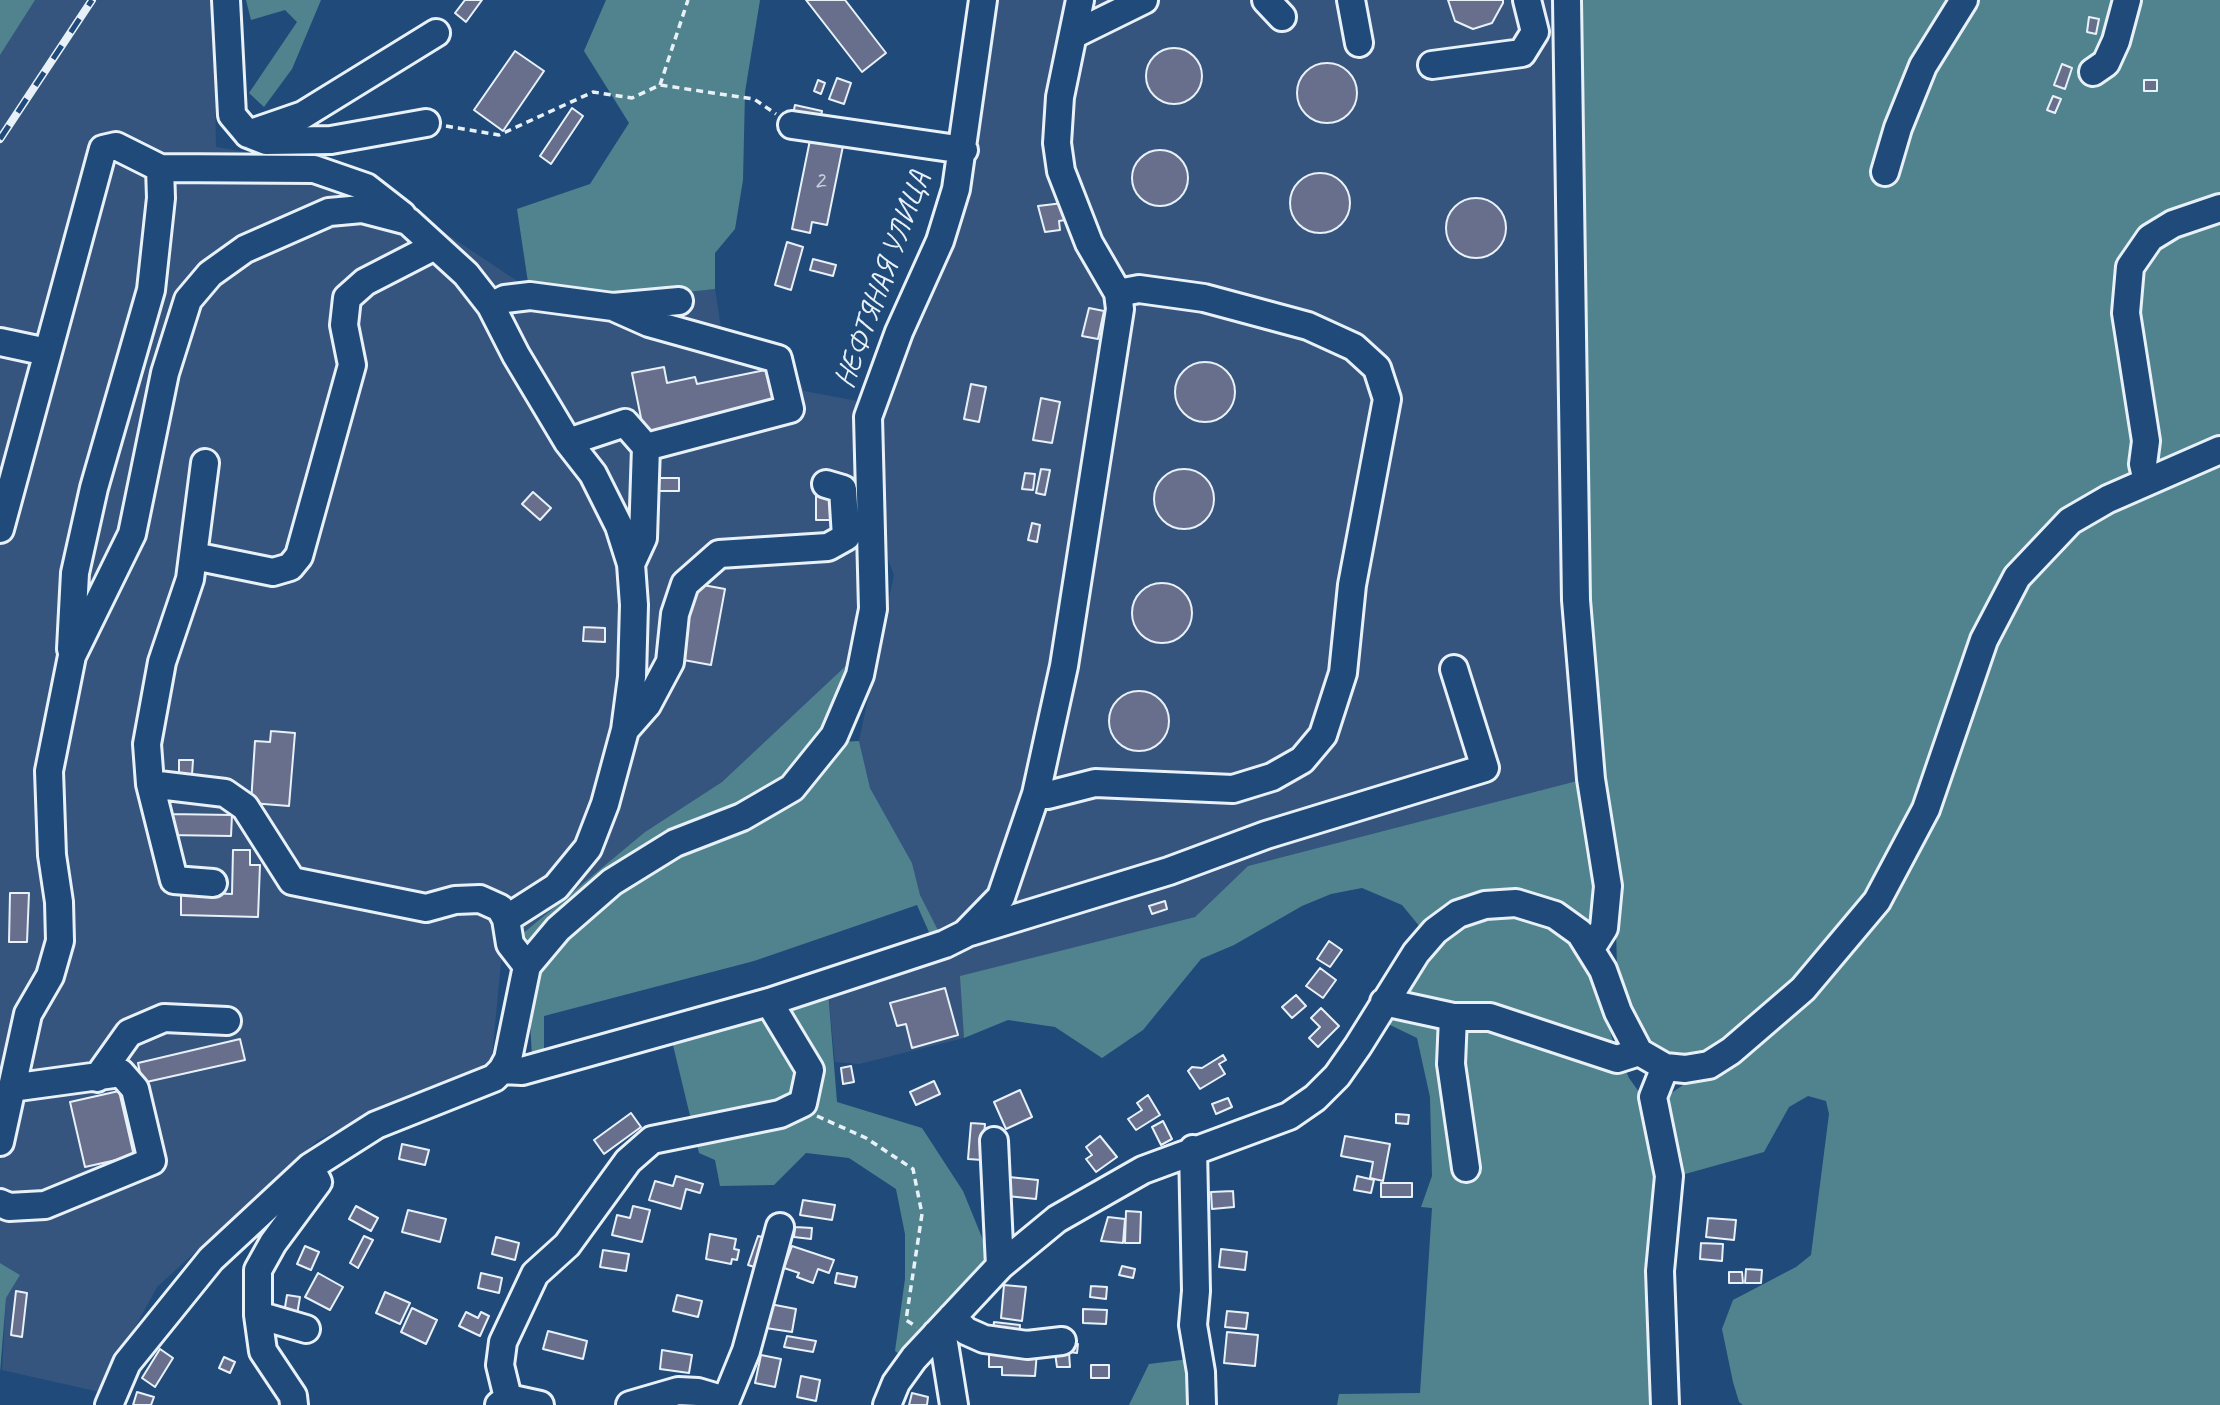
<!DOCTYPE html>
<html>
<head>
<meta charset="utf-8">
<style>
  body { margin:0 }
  canvas { display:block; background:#1f4a7a }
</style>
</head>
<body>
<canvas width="2220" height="1405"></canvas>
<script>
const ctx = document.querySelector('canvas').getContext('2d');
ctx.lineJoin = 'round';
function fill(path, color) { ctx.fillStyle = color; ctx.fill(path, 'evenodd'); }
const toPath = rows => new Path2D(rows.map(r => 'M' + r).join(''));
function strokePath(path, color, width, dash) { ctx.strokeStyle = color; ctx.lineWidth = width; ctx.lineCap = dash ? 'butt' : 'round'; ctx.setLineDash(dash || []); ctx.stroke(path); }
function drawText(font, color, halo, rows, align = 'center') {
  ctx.font = font + ' Caveat,sans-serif'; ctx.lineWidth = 6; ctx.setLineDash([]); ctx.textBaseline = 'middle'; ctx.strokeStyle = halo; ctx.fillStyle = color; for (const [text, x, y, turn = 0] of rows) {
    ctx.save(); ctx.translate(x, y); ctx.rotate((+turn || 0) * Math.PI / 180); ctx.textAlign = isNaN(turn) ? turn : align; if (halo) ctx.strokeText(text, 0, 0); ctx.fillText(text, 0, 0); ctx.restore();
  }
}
fill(toPath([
  [0,0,213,0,216,147,351,170,529,289,623,299,715,289,722,335,786,348,804,391,857,401,864,530,851,661,722,782,645,832,502,951,491,1067,412,1093,318,1140,157,1287,100,1392,2,1370,6,1298,20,1275,0,1263],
  [991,0,1554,0,1562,600,1577,781,1248,866,1195,917,961,976,964,1038,859,1064,835,1062,828,991,950,953,920,895,912,863,870,788,859,741,894,575,883,546,879,432,888,385,904,343]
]), '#35557f');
fill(toPath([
  [0,0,35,0,0,55],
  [246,0,321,0,292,69,264,107,249,93,297,22,285,10,251,20],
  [606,0,760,0,745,92,743,180,735,229,715,253,715,289,623,299,529,289,517,209,590,184,629,123,584,51],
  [1576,0,2220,0,2220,438,2006,572,1972,634,1916,805,1869,894,1782,994,1707,1055,1687,1058,1668,1055,1651,1047,1626,1004,1617,967,1616,930,1587,612],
  [2220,461,2220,1405,1743,1405,1739,1402,1733,1382,1722,1329,1733,1300,1796,1267,1811,1255,1829,1114,1826,1101,1808,1096,1789,1107,1764,1152,1678,1176,1664,1111,1667,1096,1686,1083,1716,1072,1888,904,1939,811,1999,640,2026,586,2078,530,2113,507],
  [851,661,824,733,783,782,608,873,549,919,529,945,521,935,645,832,722,782],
  [859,741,870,788,912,863,920,895,941,936,932,939,917,905,754,961,544,1016,544,1053,532,1057,530,1021,544,959,618,891,680,853,751,828,801,794,839,742],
  [1577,781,1599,866,1593,921,1584,920,1562,902,1519,889,1483,892,1452,900,1426,918,1420,927,1402,905,1362,888,1331,894,1302,906,1234,945,1201,959,1143,1030,1102,1058,1055,1027,1008,1020,964,1038,960,976,1195,917,1248,866],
  [1514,913,1550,923,1574,942,1594,971,1613,1042,1629,1078,1644,1099,1656,1143,1656,1405,1337,1405,1339,1394,1420,1393,1432,1208,1421,1207,1432,1176,1430,1097,1417,1038,1388,1024,1445,937,1465,922],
  [828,991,837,1102,922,1128,963,1191,992,1262,903,1357,895,1351,905,1279,905,1234,896,1189,849,1158,806,1153,774,1185,720,1186,715,1160,699,1153,672,1041],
  [0,1263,20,1275,6,1298,0,1372],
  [1189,1359,1209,1405,1129,1405,1149,1364]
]), '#51838f');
const building = toPath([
  [465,0,482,0,466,22,455,13,465,0],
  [806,0,845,0,886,53,862,72,806,0],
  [1448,0,1503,0,1503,3,1492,23,1473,29,1455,21,1448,0],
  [2089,17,2099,19,2096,34,2087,32,2089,17],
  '1146 76a28 28 0 1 1 56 0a28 28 0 1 1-56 0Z',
  [515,51,544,71,503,131,474,110,515,51],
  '1297 93a30 30 0 1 1 60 0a30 30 0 1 1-60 0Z',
  [2062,64,2072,68,2065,89,2054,85,2062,64],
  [837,78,851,83,844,104,829,99,837,78],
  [818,80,825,83,821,94,814,91,818,80],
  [2144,80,2157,80,2157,91,2144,91,2144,80],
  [2053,96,2061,99,2055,113,2047,110,2053,96],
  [795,105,822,111,820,120,793,114,795,105],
  [572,108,583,116,551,164,540,156,572,108],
  [811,135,844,141,827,225,812,222,810,233,792,229,811,135],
  '1132 178a28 28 0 1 1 56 0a28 28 0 1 1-56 0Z',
  '1290 203a30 30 0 1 1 60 0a30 30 0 1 1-60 0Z',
  '1446 228a30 30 0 1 1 60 0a30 30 0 1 1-60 0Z',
  [1063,203,1065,220,1059,221,1060,230,1045,232,1038,206,1063,203],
  [787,242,803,247,791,290,775,285,787,242],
  [813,259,836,265,833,276,810,270,813,259],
  [1089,308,1104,311,1098,339,1082,336,1089,308],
  '1175 392a30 30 0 1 1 60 0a30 30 0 1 1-60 0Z',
  [664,367,667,383,695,377,697,384,775,368,783,405,644,433,632,373,664,367],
  [971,384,986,387,979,422,964,419,971,384],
  [1041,398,1060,402,1052,443,1033,440,1041,398],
  '1154 499a30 30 0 1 1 60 0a30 30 0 1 1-60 0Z',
  [1041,469,1050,470,1045,495,1036,493,1041,469],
  [1025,473,1035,474,1033,490,1022,489,1025,473],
  [653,478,679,478,679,491,653,491,653,478],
  [533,492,551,508,540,520,522,504,533,492],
  [832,492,832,520,816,520,816,493,832,492],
  [1032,523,1040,525,1037,542,1028,540,1032,523],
  '1132 613a30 30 0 1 1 60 0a30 30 0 1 1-60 0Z',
  [692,583,725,589,711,665,678,659,692,583],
  [584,627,605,628,605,642,583,641,584,627],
  '1109 721a30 30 0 1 1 60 0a30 30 0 1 1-60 0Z',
  [271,731,295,733,289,806,251,803,255,741,270,742,271,731],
  [179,760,193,760,192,775,179,775,179,760],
  [169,814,232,815,231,836,168,835,169,814],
  [233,850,250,850,250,865,260,865,258,917,181,915,181,892,232,894,233,850],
  [10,893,29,893,27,942,9,942,10,893],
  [1165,901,1167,909,1152,914,1149,906,1165,901],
  [1329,941,1342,950,1330,967,1317,959,1329,941],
  [1320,968,1336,980,1323,998,1306,986,1320,968],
  [945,988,958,1035,912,1048,906,1024,897,1026,890,1003,945,988],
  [1296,995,1306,1006,1292,1018,1282,1007,1296,995],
  [1321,1008,1339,1026,1318,1047,1309,1038,1320,1027,1311,1018,1321,1008],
  [240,1039,245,1060,142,1083,138,1063,240,1039],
  [1223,1055,1226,1060,1219,1064,1225,1074,1200,1089,1188,1071,1192,1067,1202,1068,1223,1055],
  [851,1066,854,1082,843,1084,841,1068,851,1066],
  [934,1081,940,1094,916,1105,910,1092,934,1081],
  [1020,1090,1032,1117,1006,1129,994,1102,1020,1090],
  [119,1091,134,1156,85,1167,70,1102,119,1091],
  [1148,1095,1160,1115,1136,1130,1128,1119,1142,1110,1137,1103,1148,1095],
  [1228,1098,1232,1107,1216,1114,1212,1104,1228,1098],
  [631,1113,641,1127,604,1154,594,1140,631,1113],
  [1396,1114,1409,1115,1408,1124,1396,1123,1396,1114],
  [1163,1121,1172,1139,1161,1145,1152,1127,1163,1121],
  [971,1123,985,1124,982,1160,968,1159,971,1123],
  [1100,1136,1117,1157,1096,1172,1086,1159,1092,1155,1086,1147,1100,1136],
  [1345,1136,1390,1144,1383,1181,1370,1178,1373,1162,1341,1156,1345,1136],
  [402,1144,429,1150,425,1165,399,1159,402,1144],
  [676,1176,703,1184,700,1193,686,1189,681,1209,649,1200,655,1181,673,1186,676,1176],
  [1357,1176,1374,1180,1371,1193,1354,1190,1357,1176],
  [1009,1177,1038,1180,1036,1199,1007,1196,1009,1177],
  [1381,1183,1412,1183,1412,1197,1381,1197,1381,1183],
  [1233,1191,1234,1207,1212,1209,1211,1192,1233,1191],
  [803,1200,835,1205,832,1220,800,1215,803,1200],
  [356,1206,378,1218,371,1231,349,1219,356,1206],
  [633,1206,650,1210,642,1242,612,1235,617,1215,630,1218,633,1206],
  [408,1210,446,1219,440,1242,402,1232,408,1210],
  [1126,1211,1141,1212,1140,1243,1125,1243,1126,1211],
  [1108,1217,1125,1219,1123,1243,1101,1241,1108,1217],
  [1708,1218,1736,1220,1734,1240,1706,1237,1708,1218],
  [795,1227,812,1228,811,1239,794,1237,795,1227],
  [710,1234,736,1239,734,1249,739,1250,737,1260,732,1259,731,1264,706,1259,710,1234],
  [364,1236,373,1240,358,1268,350,1263,364,1236],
  [758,1236,769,1239,761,1269,748,1265,758,1236],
  [496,1237,519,1243,515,1260,492,1254,496,1237],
  [1701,1243,1723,1244,1722,1261,1700,1259,1701,1243],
  [305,1246,319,1252,311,1270,297,1264,305,1246],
  [792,1246,834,1260,829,1273,818,1269,813,1283,797,1277,799,1273,784,1268,792,1246],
  [1221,1249,1247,1252,1245,1270,1219,1267,1221,1249],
  [603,1250,629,1254,626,1271,600,1267,603,1250],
  [1122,1266,1135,1269,1133,1278,1119,1275,1122,1266],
  [1746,1269,1762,1270,1761,1283,1745,1283,1746,1269],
  [1729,1272,1742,1272,1743,1283,1729,1283,1729,1272],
  [318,1273,343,1287,330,1310,305,1297,318,1273],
  [481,1273,502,1278,499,1293,478,1288,481,1273],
  [837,1273,857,1277,855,1287,835,1283,837,1273],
  [1004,1285,1026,1287,1022,1321,1001,1318,1004,1285],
  [1091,1286,1107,1287,1106,1299,1090,1297,1091,1286],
  [16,1291,27,1293,22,1337,11,1335,16,1291],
  [385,1292,410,1303,400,1324,376,1313,385,1292],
  [287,1295,300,1297,297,1315,284,1313,287,1295],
  [677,1295,702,1301,698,1317,673,1311,677,1295],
  [770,1304,796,1309,792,1332,766,1328,770,1304],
  [412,1308,437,1320,426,1344,401,1332,412,1308],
  [1083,1309,1107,1310,1106,1324,1083,1323,1083,1309],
  [1227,1311,1248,1313,1246,1329,1225,1327,1227,1311],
  [466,1312,478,1318,481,1312,489,1316,480,1336,459,1326,466,1312],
  [994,1322,1020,1325,1019,1339,992,1337,994,1322],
  [548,1331,587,1341,583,1359,543,1349,548,1331],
  [1227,1332,1258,1335,1255,1366,1224,1363,1227,1332],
  [787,1336,816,1341,813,1352,784,1347,787,1336],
  [1078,1344,1077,1353,1069,1352,1070,1367,1057,1367,1055,1353,1069,1345,1078,1344],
  [160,1349,173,1358,155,1387,142,1378,160,1349],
  [662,1350,692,1355,689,1373,660,1369,662,1350],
  [989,1350,1037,1352,1035,1376,1002,1375,1002,1367,989,1367,989,1350],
  [761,1355,781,1359,775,1387,755,1383,761,1355],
  [224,1357,235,1362,230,1373,219,1368,224,1357],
  [1091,1365,1109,1365,1109,1378,1091,1378,1091,1365],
  [801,1376,820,1380,816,1401,797,1397,801,1376],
  [137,1392,154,1397,151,1405,133,1405,137,1392],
  [912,1393,928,1397,927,1405,909,1405,912,1393]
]);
fill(building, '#686f8c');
strokePath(building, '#e8f1f8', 2);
const minor = toPath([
  [226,0,232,115,248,134,266,141,331,140,426,123],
  [1266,0,1282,17],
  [1351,0,1359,43],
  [1567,0,1576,600,1591,779,1608,886,1604,928,1592,947],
  [1073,35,1144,0],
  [1432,65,1522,53,1535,32,1527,0],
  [2093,72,2106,63,2116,41,2127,0],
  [792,125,964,150],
  [248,134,303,115,436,33],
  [1885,172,1898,128,1923,66,1964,0],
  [491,306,505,299,530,296,613,307,679,301],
  [613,307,649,323,778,359,790,409,646,447,643,538,631,564,634,605,632,677,625,730],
  [0,342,47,352],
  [568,442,625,423,646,447],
  [205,463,190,579,162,662,147,744,150,784,174,880,213,883],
  [2147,481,2143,464,2146,441,2126,313,2130,267,2150,238,2173,224,2220,208],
  [0,529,103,149,116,146,160,168,314,169,366,187,402,215],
  [194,556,273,572,290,567,299,556,352,365,344,325,347,298,365,282,435,246],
  [71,649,75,573,94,488,151,290,161,198,160,168],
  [150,784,225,793,245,807,292,881,426,908,455,900,480,899,500,908,506,919,510,944,527,966],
  [1036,794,1048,795,1095,783,1233,789,1272,777,1302,760,1323,735,1343,673,1352,585,1387,399,1377,368,1354,347,1308,326,1204,298,1139,289,1118,293],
  [506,919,556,887,588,848,605,804,625,730,647,705,670,662,675,614,685,584,719,554,828,547,846,537,843,489,826,484],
  [970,932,1169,871,1266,835,1485,768,1454,669],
  [1384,1002,1453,1017,1490,1017,1617,1059,1639,1052],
  [1453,1017,1451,1064,1466,1168],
  [1665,1067,1653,1097,1669,1176,1660,1271,1665,1405],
  [502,1070,522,1071,769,1002,945,944,965,934,1001,897,1036,794,1064,666,1120,309,1118,293,1089,243,1061,171,1057,143,1060,97,1080,0],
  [97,1078,129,1033,164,1018,227,1021],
  [994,1141,1000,1266],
  [0,1142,28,1014,50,976,60,941,59,902,52,855,49,771,72,656,132,534,165,373,188,300,210,274,245,249,329,212,362,209,408,221,466,274,491,306,516,355,568,442,593,474,619,526,631,564],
  [1193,1149,1196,1291,1193,1325,1201,1372,1202,1405],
  [0,1203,9,1207,45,1205,152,1161,135,1089,121,1073,11,1088],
  [258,1315,258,1270,273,1243,318,1182,310,1167],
  [952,1317,966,1331,984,1339,1027,1345,1062,1341],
  [936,1334,944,1343,954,1405],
  [508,1398,540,1405],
  [109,1405,127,1363,211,1259,310,1167,376,1125,494,1078,502,1070,508,1059,527,966,558,929,612,882,675,843,742,817,792,788,834,736,860,675,873,609,868,417,899,332,940,241,956,189,983,0],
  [294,1405,293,1396,263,1351,258,1315,306,1329],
  [499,1405,508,1398,500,1365,503,1342,535,1274,567,1245,628,1161,652,1140,780,1114,803,1103,810,1070,769,1002],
  [630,1405,678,1391,698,1392,725,1400],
  [724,1405,746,1351,780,1227],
  [887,1405,896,1383,914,1358,1000,1266,1057,1219,1143,1170,1289,1116,1315,1098,1337,1076,1358,1046,1416,953,1435,931,1458,914,1485,905,1516,903,1555,915,1580,933,1603,970,1618,1012,1639,1052,1665,1067,1685,1069,1709,1065,1731,1051,1803,989,1877,901,1926,809,1984,640,2017,577,2070,521,2108,499,2220,450]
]);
strokePath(minor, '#e8f1f8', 32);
strokePath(toPath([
  [660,85,688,0],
  [446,126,499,135,593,92,632,98,660,85,754,99,776,114],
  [817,1116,866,1138,913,1169,922,1214,906,1320,917,1327]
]), '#e8f1f8', 3.5, [7, 5]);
strokePath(minor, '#1f4a7a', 26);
const rail = toPath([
  [0,139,92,0]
]);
strokePath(rail, '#e8f1f8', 8);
strokePath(rail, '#1f4a7a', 5, [16]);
drawText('26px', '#c8d0dd', null, [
  ["2",819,181]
]);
drawText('30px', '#e8f1f8', '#1f4a7a', [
  ["НЕФТЯНАЯ УЛИЦА",883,280,-70]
]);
</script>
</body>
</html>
